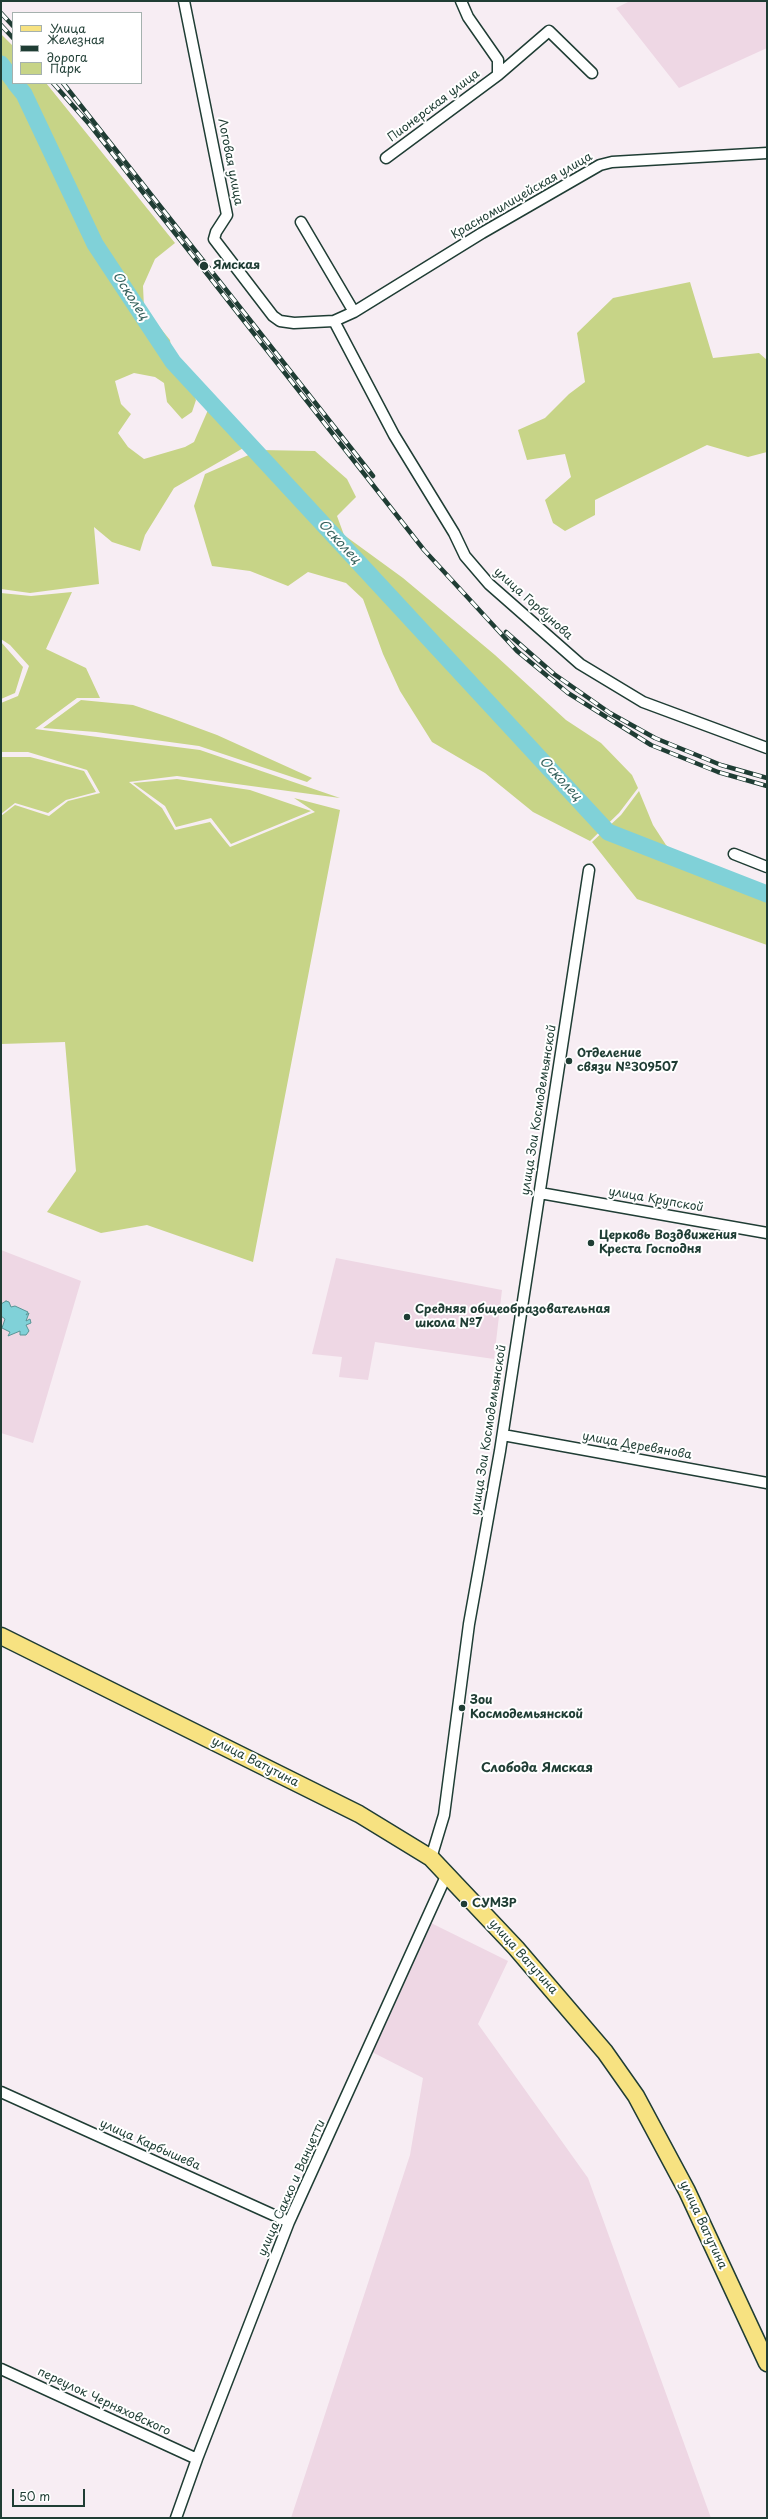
<!DOCTYPE html>
<html>
<head>
<meta charset="utf-8">
<style>
  body { margin:0 }
  #map { position:relative; width:768px; height:2519px; overflow:hidden; background:#f7edf3; font-family:"Playpen Sans",sans-serif }
  canvas { display:block }
  .frame { position:absolute; inset:0; border:2px solid #1f3d34; pointer-events:none }
  .legend { position:absolute; left:12px; top:12px; width:130px; height:72px; box-sizing:border-box; background:#fff; border:1px solid #a5b1ae; margin:0; padding:5px 7px; list-style:none; font-size:12px; color:#1f3d34 }
  .legend li { display:flex; align-items:center; gap:8px; height:20px }
  .legend b { width:20px; border:1px solid #a5b1ae }
  .scale { position:absolute; left:12px; top:2489px; width:73px; height:18px; box-sizing:border-box; border:2px solid #1f3d34; border-top:0; padding-left:5px; font-size:12px; line-height:14px; white-space:nowrap; color:#1f3d34; -webkit-text-stroke:3px #fff; paint-order:stroke }
</style>
</head>
<body>
<div id="map">
<canvas width="768" height="2519"></canvas>
<div class="frame"></div>
<ul class="legend">
<li><b style="height:5px;background:#f7e281"></b>Улица</li>
<li><b style="height:5px;background:#1f3d34"></b>Железная дорога</li>
<li><b style="height:11px;background:#c7d487"></b>Парк</li>
</ul>
<div class="scale">50 m</div>
</div>
<script>
const ctx = document.querySelector('canvas').getContext('2d');
ctx.lineJoin = 'round';
function fill(path, color) { ctx.fillStyle = color; ctx.fill(path, 'evenodd'); }
const toPath = rows => new Path2D(rows.map(r => 'M' + r).join(''));
function strokePath(path, color, width, dash) { ctx.strokeStyle = color; ctx.lineWidth = width; ctx.lineCap = dash ? 'butt' : 'round'; ctx.setLineDash(dash || []); ctx.stroke(path); }
function drawText(font, color, halo, rows, align = 'center') {
  ctx.font = font + ' "Playpen Sans",sans-serif'; ctx.lineWidth = 4; ctx.setLineDash([]); ctx.textBaseline = 'middle'; ctx.strokeStyle = halo; ctx.fillStyle = color; for (const [text, x, y, turn = 0] of rows) {
    ctx.save(); ctx.translate(x, y); ctx.rotate((+turn || 0) * Math.PI / 180); ctx.textAlign = isNaN(turn) ? turn : align; if (halo) ctx.strokeText(text, 0, 0); ctx.fillText(text, 0, 0); ctx.restore();
  }
}
fill(toPath([
  [630,1,767,1,767,48,679,88,616,8],
  [1,1250,81,1281,33,1443,1,1433],
  [336,1258,502,1290,494,1359,375,1342,368,1380,339,1377,342,1357,312,1354],
  [431,1923,508,1961,478,2024,588,2178,711,2518,291,2518,410,2155,423,2078,372,2052]
]), '#eed7e4');
fill(toPath([
  [1,34,13,46,13,83,46,83,175,243,155,259,143,286,144,308,170,340,172,355,190,370,187,379,196,400,192,412,182,419,167,402,164,383,155,377,134,373,115,381,121,404,131,414,118,433,128,447,144,459,185,447,194,442,208,410,232,421,252,443,174,488,145,535,140,551,112,542,94,527,99,584,30,593,1,589],
  [690,282,713,358,759,353,767,360,767,452,748,457,707,445,595,500,595,515,565,531,553,523,545,500,571,477,565,454,527,460,518,430,545,418,569,394,585,382,577,333,613,298],
  [260,450,315,451,347,479,356,497,337,516,344,535,403,578,495,655,566,720,601,743,632,775,638,788,619,813,590,841,533,812,485,773,432,742,400,691,383,654,363,599,346,583,308,572,288,586,250,571,212,566,194,506,205,474],
  [72,592,46,649,86,668,100,698,77,698,35,729,200,750,340,798,177,776,129,782,162,808,175,830,210,822,230,847,315,812,294,798,340,810,253,1262,147,1225,101,1233,47,1212,76,1171,65,1042,1,1044,1,816,15,805,49,816,68,801,100,793,87,770,28,752,1,752,1,703,18,696,29,666,10,645,1,639,1,593,31,596],
  [1,642,23,667,15,693,1,699],
  [81,700,133,705,171,718,217,735,312,778,307,782,199,746,96,732,43,728],
  [1,757,30,757,84,771,96,792,66,800,48,813,15,803,1,814],
  [177,779,250,790,311,811,231,844,211,818,176,827,165,806,133,783],
  [639,791,653,825,666,845,679,856,695,865,767,890,767,945,637,899,592,842,621,815]
]), '#c7d487');
const water = toPath([
  [6,1301,9,1302,11,1307,15,1306,28,1312,26,1315,29,1313,26,1321,30,1319,31,1323,26,1325,29,1331,26,1335,20,1335,20,1331,8,1336,10,1332,2,1328,5,1319,1,1316,1,1304,6,1301]
]);
fill(water, '#80d1d8');
strokePath(water, '#599696', 1);
strokePath(toPath([
  [1,64,13,80],
  [15,83,24,94,95,244,173,362,608,832,767,894]
]), '#80d1d8', 17);
const street = toPath([
  [184,1,227,215,216,232,214,239,273,316,280,321,294,323,334,321,354,312,482,233,600,165,612,162,767,153],
  [461,1,468,17,498,60,498,75],
  [386,158,498,75,549,31,592,73],
  [301,222,354,312],
  [334,321,394,435,454,533,465,556,489,584,580,664,643,702,767,748],
  [734,854,767,867],
  [540,1193,767,1233],
  [503,1435,767,1483],
  [431,1858,444,1815,469,1624,500,1451,589,870],
  [1,2092,289,2222],
  [1,2369,197,2459],
  [176,2518,197,2459,289,2222,447,1874]
]);
const primary = toPath([
  [1,1636,359,1814,431,1858,516,1948,605,2052,636,2096,687,2191,767,2363]
]);
strokePath(street, '#1f3d34', 13);
strokePath(primary, '#1f3d34', 19);
strokePath(street, '#fff', 10);
strokePath(primary, '#f7e281', 16);
const rail = toPath([
  [1,13,13,26],
  [1,25,13,38],
  [53,83,90,125,424,550,517,651,568,693,651,745,718,772,767,786],
  [63,83,373,476],
  [506,632,554,674,610,713,655,738,721,765,767,778]
]);
strokePath(rail, '#1f3d34', 4.5);
strokePath(rail, '#fff', 3, [9]);
for (const [x, y, r, color] of [
  [204,266,5,"#1f3d34"],
  [569,1061,4,"#1f3d34"],
  [591,1243,4,"#1f3d34"],
  [407,1317,4,"#1f3d34"],
  [462,1708,4,"#1f3d34"],
  [464,1904,4,"#1f3d34"]
]) { const dot = new Path2D(); dot.arc(x, y, r, 0, 2 * Math.PI); ctx.fillStyle = color; ctx.fill(dot); strokePath(dot, '#fff', 1.5); }
drawText('12px', '#1f3d34', '#fff', [
  ["Пионерская улица",434,106,-37],
  ["Логовая улица",230,162,79],
  ["Красномилицейская улица",522,196,-30],
  ["улица Горбунова",533,604,42],
  ["улица Зои Космодемьянской",539,1110,-81],
  ["улица Крупской",656,1200,10],
  ["улица Зои Космодемьянской",489,1430,-81],
  ["улица Деревянова",637,1446,10],
  ["улица Ватутина",255,1762,27],
  ["улица Ватутина",523,1957,48],
  ["улица Карбышева",150,2145,24],
  ["улица Сакко и Ванцетти",292,2188,-66],
  ["улица Ватутина",703,2225,65],
  ["переулок Черняховского",104,2402,25]
]);
drawText('bold 12px', '#1f3d34', '#fff', [
  ["Ямская",213,266],
  ["Отделение",577,1054],
  ["связи №309507",577,1068],
  ["Церковь Воздвижения",599,1236],
  ["Креста Господня",599,1250],
  ["Средняя общеобразовательная",415,1310],
  ["школа №7",415,1324],
  ["Зои",470,1701],
  ["Космодемьянской",470,1715],
  ["СУМЗР",472,1904]
], 'left');
drawText('italic 13px', '#37625d', '#fff', [
  ["Осколец",130,296,57],
  ["Осколец",339,542,47],
  ["Осколец",560,779,47]
]);
drawText('bold 13px', '#1f3d34', '#fff', [
  ["Слобода Ямская",537,1768]
]);
</script>
</body>
</html>
